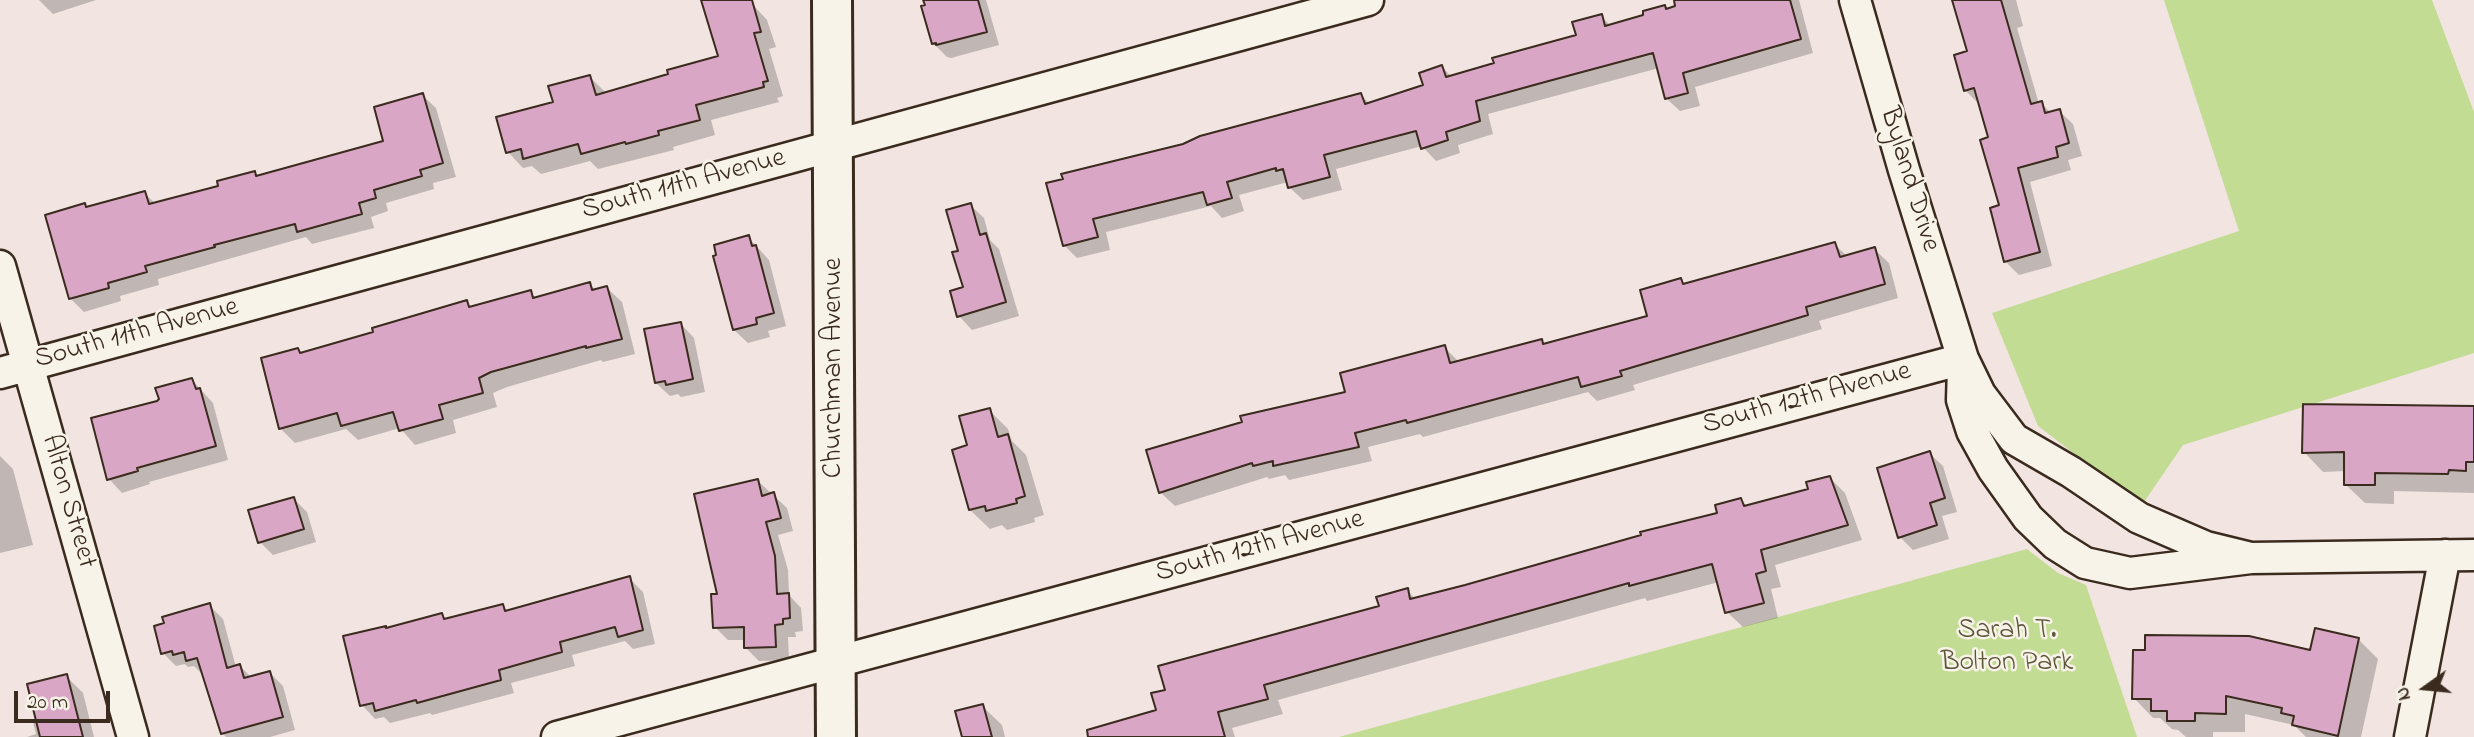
<!DOCTYPE html>
<html>
<head>
<meta charset="utf-8">
<style>
  body { margin:0 }
  #map { position:relative; width:2474px; height:737px; overflow:hidden; background:#f1e4e1; font-family:"Indie Flower",sans-serif }
  canvas { display:block }
  .north { position:absolute; left:2390px; top:653px; width:70px; height:70px; -webkit-text-stroke:5px #f7f3e8; paint-order:stroke; rotate:255deg; font-size:19px; font-weight:700; line-height:28px; text-align:center; color:#3b2a1e }
  .north::after { content:''; display:block; margin:auto; width:24px; height:32px; background:#3b2a1e; clip-path:polygon(50% 0,100% 100%,50% 72%,0 100%) }
  .scale { position:absolute; left:14px; top:691px; width:96px; height:32px; box-sizing:border-box; border:4px solid #3b2a1e; border-top:0; padding-left:9px; font-size:21px; line-height:24px; white-space:nowrap; color:#3b2a1e; -webkit-text-stroke:5px #f7f3e8; paint-order:stroke }
</style>
</head>
<body>
<div id="map">
<canvas width="2474" height="737"></canvas>
<div class="north">N</div>
<div class="scale">20 m</div>
</div>
<script>
const ctx = document.querySelector('canvas').getContext('2d');
ctx.lineJoin = 'round';
function fill(path, color) { ctx.fillStyle = color; ctx.fill(path, 'evenodd'); }
const toPath = rows => new Path2D(rows.map(r => 'M' + r).join(''));
function strokePath(path, color, width, dash) { ctx.strokeStyle = color; ctx.lineWidth = width; ctx.lineCap = dash ? 'butt' : 'round'; ctx.setLineDash(dash || []); ctx.stroke(path); }
function drawText(font, color, halo, rows, align = 'center') {
  ctx.font = font + ' "Indie Flower",sans-serif'; ctx.lineWidth = 5; ctx.setLineDash([]); ctx.textBaseline = 'middle'; ctx.strokeStyle = halo; ctx.fillStyle = color; for (const [text, x, y, turn = 0] of rows) {
    ctx.save(); ctx.translate(x, y); ctx.rotate((+turn || 0) * Math.PI / 180); ctx.textAlign = isNaN(turn) ? turn : align; if (halo) ctx.strokeText(text, 0, 0); ctx.fillText(text, 0, 0); ctx.restore();
  }
}
fill(toPath([
  [2164,0,2432,0,2474,112,2474,353,2183,445,2142,505,2038,426,1992,313,2239,231],
  [2027,549,2058,573,2086,585,2137,737,1339,737]
]), '#c2dc93');
fill(toPath([
  [96,0,53,14,39,0],
  [703,0,752,0,754,6,767,20,776,47,769,49,783,96,777,98,779,102,711,120,715,135,673,147,674,150,598,169,590,161,541,174,532,166,523,168,508,152,555,103,590,77,606,93,720,57],
  [925,0,986,0,999,45,951,58,947,57,933,43],
  [1707,0,1799,0,1813,53,1695,87,1700,106,1680,111,1666,98,1659,68,1488,114,1493,134,1458,145,1460,153,1436,161,1422,146,1336,169,1342,190,1303,200,1289,187,1288,182,1239,195,1244,211,1222,218,1211,206,1106,232,1110,250,1077,258,1064,245,1048,184,1361,95,1370,104,1425,86,1442,67,1452,77,1578,36,1601,16,1611,26],
  [1954,0,2016,0,2023,26,2017,28,2039,104,2041,103,2051,113,2059,111,2073,124,2082,156,2068,160,2071,170,2030,182,2052,266,2019,275,2005,261,2002,207,1991,139,1979,104,1966,91,1956,56,1969,52],
  [422,95,436,108,456,177,433,183,434,189,386,203,388,211,371,217,374,228,312,244,306,237,158,279,159,285,120,296,121,301,84,312,71,299,47,216,87,209,144,193,156,204,220,187,254,173,259,177,386,142],
  [970,205,984,218,990,240,999,249,1019,316,972,330,959,316,965,289,960,252],
  [748,237,769,260,786,326,768,331,770,337,748,343,734,330],
  [1834,244,1848,257,1874,249,1889,263,1898,298,1819,321,1822,329,1633,385,1635,390,1597,401,1588,392,1423,437,1420,434,1368,447,1372,461,1289,480,1285,475,1269,479,1267,477,1175,506,1160,492,1347,394,1444,347,1459,362,1541,341,1546,345,1649,317,1681,280,1685,285],
  [590,284,596,290,607,288,622,302,635,354,603,362,601,360,507,387,493,393,497,407,453,420,456,433,415,445,400,428,358,440,346,429,295,443,280,428,298,350,302,354,375,333,466,302,472,308,530,292,537,299],
  [681,324,694,338,705,392,681,397,678,394,670,396,656,383],
  [192,380,213,403,228,460,149,482,150,484,122,493,109,479,157,402],
  [2474,408,2474,493,2394,491,2394,504,2365,503,2345,484,2345,471,2323,472,2304,452],
  [989,410,1008,429,1012,441,1026,455,1044,515,1034,518,1035,522,1007,530,1002,525,990,529,970,510,970,446],
  [1929,453,1943,466,1957,512,1942,516,1949,539,1913,550,1900,537],
  [0,456,13,469,33,545,0,553],
  [1830,478,1845,493,1862,540,1775,565,1781,587,1771,589,1778,618,1743,627,1727,612,1719,582,1647,601,1645,598,1278,700,1283,714,1232,728,1235,737,1127,737,1158,711,1381,607,1407,590,1416,600,1719,515,1741,500,1748,507,1810,490],
  [758,481,787,508,793,531,778,535,788,570,789,595,801,608,803,631,795,632,796,637,788,637,789,660,759,661,746,648,746,640,728,640,715,627,719,596],
  [294,499,307,512,316,542,273,555,260,542],
  [629,578,643,592,655,644,633,649,625,641,572,655,575,666,511,683,514,693,432,715,430,713,390,723,384,717,375,719,362,705,387,630,442,615,447,620,502,606,508,612],
  [209,605,223,619,236,667,240,666,252,678,270,673,283,686,295,730,270,737,226,737,222,733,204,672,201,673,194,666,188,667,185,664,176,666,163,653],
  [2359,640,2378,659,2361,737,2306,737,2294,725,2245,714,2245,732,2213,732,2213,737,2186,737,2178,730,2172,729,2160,718,2153,718,2134,698],
  [66,676,83,693,94,737,27,737,36,734,33,722,38,721],
  [982,706,1002,725,1005,737,964,737]
]), '#0003');
const building = toPath([
  [701,0,752,0,761,32,754,33,768,81,763,82,764,87,696,105,700,120,658,131,659,135,626,144,625,142,581,154,578,144,523,159,521,149,506,153,496,117,553,102,548,86,590,75,596,95,668,74,667,70,718,56,701,0],
  [923,0,978,0,987,32,936,45,936,43,932,44,921,6,925,5,923,0],
  [1674,0,1790,0,1801,39,1683,73,1688,93,1665,99,1653,53,1545,82,1476,101,1480,121,1446,132,1448,140,1421,149,1416,131,1324,155,1330,177,1288,188,1283,169,1276,171,1276,168,1227,182,1232,198,1207,205,1203,192,1093,219,1098,237,1063,246,1046,183,1063,179,1061,174,1183,144,1200,136,1361,93,1365,104,1423,85,1419,73,1442,65,1446,77,1494,63,1492,58,1576,35,1572,22,1602,14,1605,26,1643,15,1643,11,1665,5,1666,9,1675,6,1674,0],
  [1952,0,2001,0,2031,104,2042,101,2045,113,2060,109,2069,143,2056,147,2058,157,2018,168,2040,252,2004,262,1990,208,1999,205,1980,140,1988,137,1974,88,1964,91,1954,55,1967,51,1952,0],
  [423,93,443,163,420,170,422,176,374,190,376,198,359,203,362,214,297,232,295,224,214,245,215,247,145,266,147,272,108,283,109,288,69,299,45,215,85,203,86,207,145,191,149,204,218,186,217,181,255,171,256,176,383,141,374,107,423,93],
  [971,203,980,235,986,233,1006,302,957,317,950,291,963,287,952,252,958,251,946,210,971,203],
  [749,235,752,246,756,245,774,313,756,318,757,324,733,330,713,256,716,255,714,245,749,235],
  [1835,242,1840,257,1875,247,1885,284,1806,307,1808,315,1620,371,1622,376,1581,387,1578,377,1407,423,1406,420,1355,433,1359,447,1273,466,1273,461,1253,466,1252,463,1159,493,1146,450,1242,422,1240,416,1345,392,1340,373,1445,345,1450,363,1542,339,1543,344,1647,316,1640,290,1681,278,1683,284,1835,242],
  [590,282,592,290,607,286,622,339,586,348,586,346,491,372,479,378,483,393,439,405,443,419,399,431,393,412,341,426,337,413,279,429,261,358,298,348,300,353,373,332,372,328,467,300,469,307,531,290,533,298,590,282],
  [681,322,693,379,666,385,665,381,655,383,644,329,681,322],
  [192,378,196,389,200,388,216,446,137,468,138,471,107,480,91,418,157,401,159,399,155,388,192,378],
  [2303,404,2474,406,2474,462,2466,462,2466,471,2449,470,2448,474,2375,473,2375,485,2344,485,2344,452,2302,453,2303,404],
  [990,408,998,437,1008,434,1025,496,1016,499,1017,503,986,511,985,506,969,510,952,450,967,445,959,416,990,408],
  [1930,451,1945,498,1930,503,1937,525,1898,538,1877,468,1930,451],
  [1830,476,1848,525,1761,550,1766,571,1756,574,1764,603,1725,613,1712,564,1629,586,1629,583,1264,685,1268,699,1218,712,1225,737,1088,737,1087,730,1156,710,1151,693,1165,690,1158,666,1379,606,1376,597,1408,588,1410,599,1465,585,1641,535,1640,532,1717,513,1715,505,1741,498,1744,506,1808,489,1806,482,1830,476],
  [758,479,762,496,774,492,781,518,766,522,775,556,777,594,789,593,790,618,783,619,783,624,775,625,776,647,744,648,744,627,713,628,711,594,717,594,694,494,758,479],
  [294,497,304,529,258,543,248,510,294,497],
  [630,576,643,630,618,637,615,627,560,642,562,652,499,670,501,680,417,703,416,700,375,711,373,703,360,706,343,636,386,626,386,628,442,613,444,619,503,604,505,611,630,576],
  [210,603,227,668,240,664,244,678,270,671,283,717,221,734,197,658,186,661,184,652,173,655,172,651,161,654,154,626,164,623,162,617,210,603],
  [2315,628,2359,638,2338,736,2292,725,2294,716,2281,713,2282,708,2226,696,2226,714,2195,713,2195,721,2167,721,2167,711,2151,711,2151,699,2132,699,2133,650,2145,650,2145,635,2249,636,2310,650,2315,628],
  [67,674,83,737,40,737,27,684,67,674],
  [983,704,992,737,962,737,955,711,983,704]
]);
fill(building, '#d9a7c5');
strokePath(building, '#3b2a1e', 2);
const street = toPath([
  [1855,0,1904,170,1963,359,1980,394,2014,439,2071,472,2139,518,2206,547,2251,558],
  [0,266,133,737],
  [1963,367,1962,400,1972,431,1993,469,2028,518,2055,544,2085,563,2130,573,2251,558,2474,555],
  [0,373,1368,0],
  [557,737,1963,359],
  [2410,737,2445,555]
]);
const secondary = toPath([
  [832,0,836,737]
]);
strokePath(street, '#3b2a1e', 35);
strokePath(secondary, '#3b2a1e', 44);
strokePath(street, '#f7f3e8', 30);
strokePath(secondary, '#f7f3e8', 38);
drawText('28px', '#3b2a1e', '#f7f3e8', [
  ["Byland Drive",1908,180,73],
  ["South 11th Avenue",684,186,-15],
  ["South 11th Avenue",137,335,-15],
  ["Churchman Avenue",835,368,-90],
  ["South 12th Avenue",1807,400,-15],
  ["Alton Street",67,502,74],
  ["South 12th Avenue",1260,548,-15]
]);
drawText('28px', '#5d563b', '#f7f3e8', [
  ["Sarah T.",2007,632],
  ["Bolton Park",2007,664]
]);
</script>
</body>
</html>
